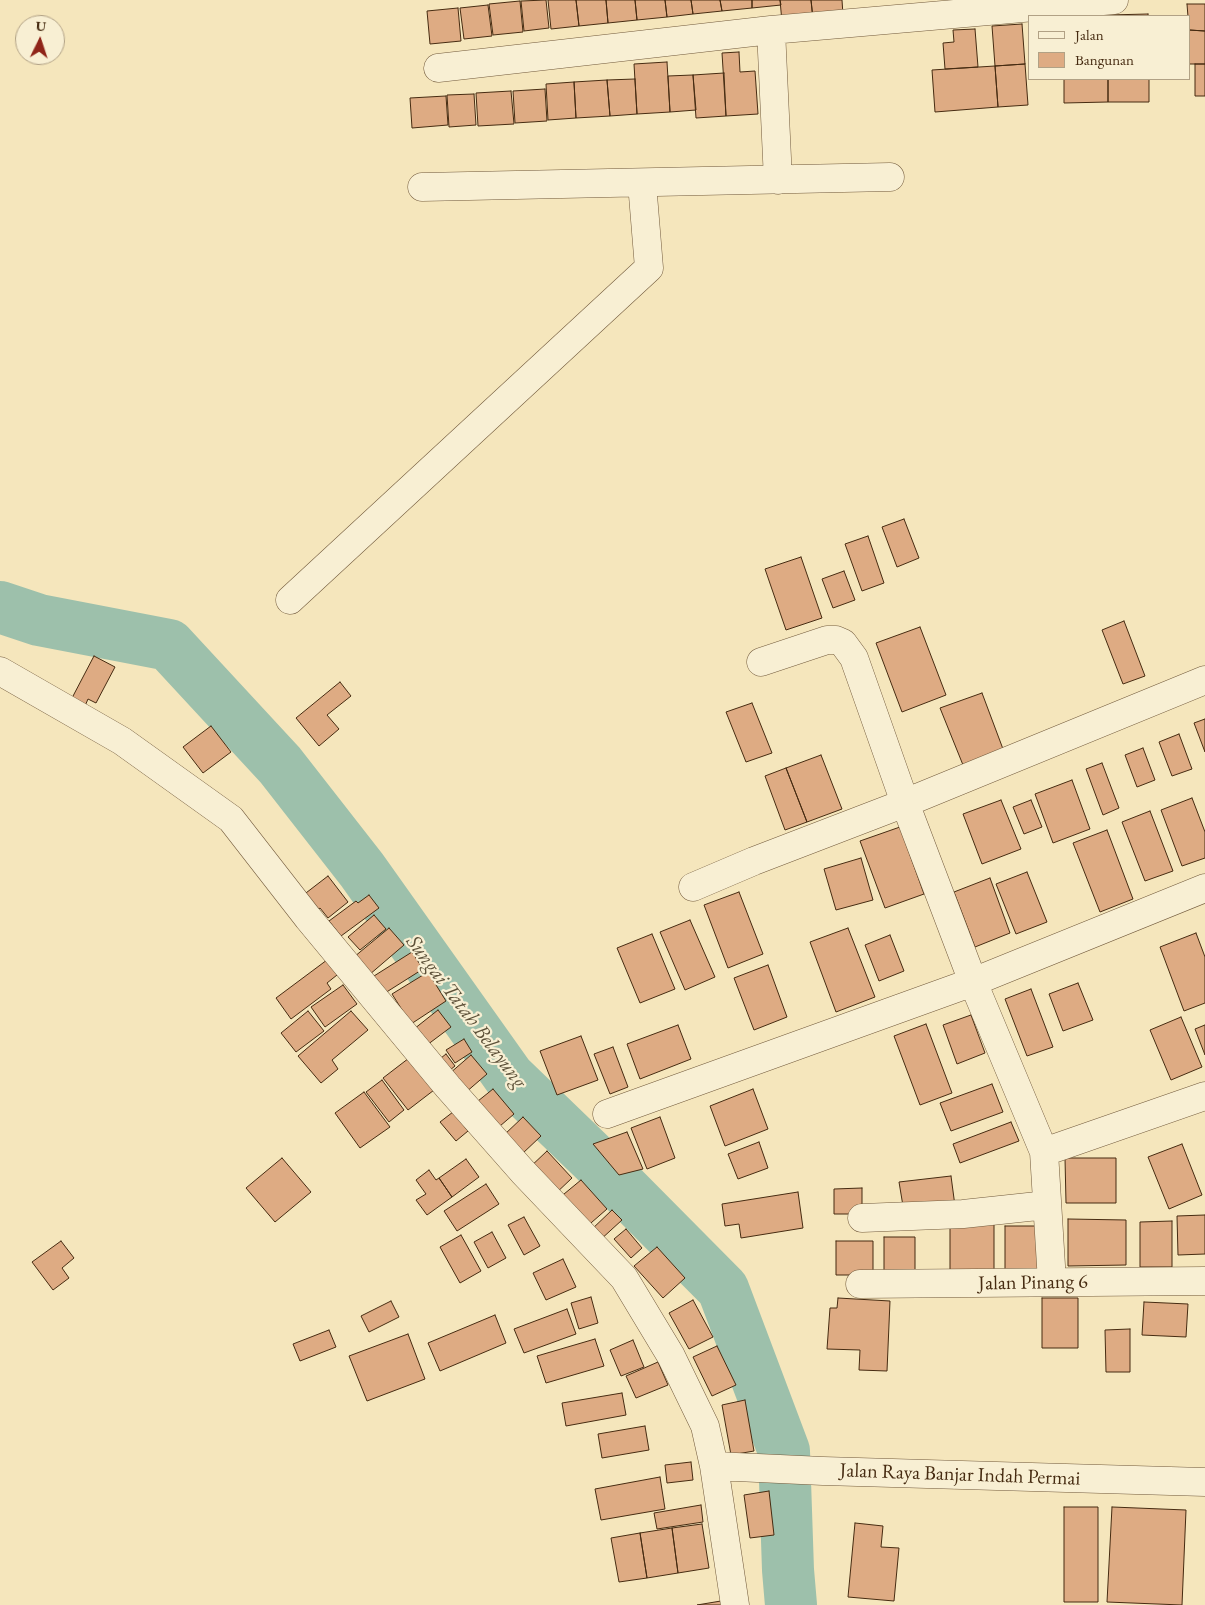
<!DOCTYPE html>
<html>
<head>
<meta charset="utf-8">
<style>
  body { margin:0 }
  #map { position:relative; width:1205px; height:1605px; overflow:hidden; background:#f5e6bc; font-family:"EB Garamond",serif }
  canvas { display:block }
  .legend { position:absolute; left:1028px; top:15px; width:162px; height:65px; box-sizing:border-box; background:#f8efd3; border:1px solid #b1a185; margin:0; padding:6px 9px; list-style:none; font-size:15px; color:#462b11 }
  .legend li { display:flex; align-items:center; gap:10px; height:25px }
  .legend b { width:25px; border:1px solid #b1a185 }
  .north { position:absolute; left:15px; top:15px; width:50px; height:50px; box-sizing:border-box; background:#f8efd3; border:1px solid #b1a185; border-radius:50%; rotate:4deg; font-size:14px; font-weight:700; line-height:20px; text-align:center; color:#462b11 }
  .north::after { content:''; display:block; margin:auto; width:18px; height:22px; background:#8f2418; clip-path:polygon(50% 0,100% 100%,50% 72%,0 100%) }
</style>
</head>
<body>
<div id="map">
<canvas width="1205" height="1605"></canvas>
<ul class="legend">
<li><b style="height:6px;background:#f8efd3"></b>Jalan</li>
<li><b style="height:14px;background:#deab83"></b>Bangunan</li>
</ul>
<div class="north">U</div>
</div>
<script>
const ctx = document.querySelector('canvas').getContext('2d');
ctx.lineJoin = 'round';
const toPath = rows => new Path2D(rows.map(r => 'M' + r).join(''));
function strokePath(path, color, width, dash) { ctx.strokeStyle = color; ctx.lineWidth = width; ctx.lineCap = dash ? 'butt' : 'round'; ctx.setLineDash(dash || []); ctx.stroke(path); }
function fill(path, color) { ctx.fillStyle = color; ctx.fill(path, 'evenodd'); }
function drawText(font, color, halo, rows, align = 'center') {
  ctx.font = font + ' "EB Garamond",serif'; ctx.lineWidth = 4.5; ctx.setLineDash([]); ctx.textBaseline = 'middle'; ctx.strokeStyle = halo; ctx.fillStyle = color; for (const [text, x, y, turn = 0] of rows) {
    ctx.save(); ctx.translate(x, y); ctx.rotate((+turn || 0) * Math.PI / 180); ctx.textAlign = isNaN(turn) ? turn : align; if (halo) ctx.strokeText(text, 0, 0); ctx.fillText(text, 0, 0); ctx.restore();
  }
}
strokePath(toPath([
  [0,607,39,620,169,645,280,765,362,870,509,1077,594,1159,723,1289,784,1451,788,1570,791,1605]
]), '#9dc0ab', 52);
const building = toPath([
  [546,0,549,28,524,31,521,1,546,0],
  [548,0,576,0,579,26,551,29,548,0],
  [576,0,606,0,608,23,579,26,576,0],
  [606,0,635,0,637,20,608,23,606,0],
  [635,0,665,0,667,17,637,20,635,0],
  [665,0,691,0,693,14,667,17,665,0],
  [691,0,720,0,722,11,693,14,691,0],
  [720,0,752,0,752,8,722,11,720,0],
  [752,0,780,0,781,5,752,8,752,0],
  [780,0,811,0,813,19,782,22,780,0],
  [811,0,842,0,843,15,813,19,811,0],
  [520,1,523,32,493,35,489,4,520,1],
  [1187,4,1205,4,1205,31,1189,30,1187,4],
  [488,5,492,36,464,39,460,8,488,5],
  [458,8,461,41,430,44,427,11,458,8],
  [1148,14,1148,16,1108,16,1108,15,1148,14],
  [1022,24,1025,64,995,66,992,26,1022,24],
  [975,29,978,67,945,69,943,43,954,42,953,30,975,29],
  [1189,30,1205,31,1205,64,1189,64,1189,30],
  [739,52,740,72,755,71,758,114,726,116,722,53,739,52],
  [667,62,670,112,637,114,634,64,667,62],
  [1025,64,1028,105,998,107,995,66,1025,64],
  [1195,64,1205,64,1205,96,1195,96,1195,64],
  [995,66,998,107,935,112,932,70,995,66],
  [724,73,726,116,696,118,693,75,724,73],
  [693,75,696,110,670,112,668,76,693,75],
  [635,79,637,114,610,116,607,80,635,79],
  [1064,79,1108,79,1108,102,1064,103,1064,79],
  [1108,79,1149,79,1149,102,1108,102,1108,79],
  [607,80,610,116,576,118,574,82,607,80],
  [574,82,576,118,548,120,546,84,574,82],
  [545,89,547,121,515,123,513,91,545,89],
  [511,91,514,124,478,126,476,93,511,91],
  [474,94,476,125,449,127,447,95,474,94],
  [446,96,448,125,412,128,410,98,446,96],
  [904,519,919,558,897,567,882,527,904,519],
  [868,536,884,583,862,591,845,544,868,536],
  [801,557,822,618,786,630,765,569,801,557],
  [844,571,855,600,833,608,822,579,844,571],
  [1124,621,1145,676,1123,684,1102,630,1124,621],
  [920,627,946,695,902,712,876,643,920,627],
  [94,656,115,667,96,703,88,699,85,706,72,698,94,656],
  [340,682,351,696,327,715,339,729,319,746,296,718,340,682],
  [982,693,1003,749,963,765,940,708,982,693],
  [752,703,772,753,746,762,726,712,752,703],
  [1205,719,1205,752,1194,723,1205,719],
  [211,726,231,752,203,773,183,747,211,726],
  [1179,734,1192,769,1172,776,1159,742,1179,734],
  [1143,748,1155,780,1137,787,1125,755,1143,748],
  [821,755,842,809,807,822,786,768,821,755],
  [1102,763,1119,808,1103,815,1086,769,1102,763],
  [786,768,807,822,785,830,765,776,786,768],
  [1072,780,1090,829,1053,843,1035,794,1072,780],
  [1192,798,1205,832,1205,858,1182,866,1161,810,1192,798],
  [1001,800,1021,849,982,864,963,814,1001,800],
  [1031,800,1042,827,1024,834,1013,807,1031,800],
  [1150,811,1173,871,1145,881,1122,822,1150,811],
  [900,827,924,894,885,908,860,841,900,827],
  [1107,830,1133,899,1100,912,1073,843,1107,830],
  [861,858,873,900,836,910,824,869,861,858],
  [1027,872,1047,922,1016,934,996,884,1027,872],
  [328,876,348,902,328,918,320,908,315,912,302,896,328,876],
  [990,878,1010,933,975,947,954,892,990,878],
  [739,892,763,954,728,968,704,905,739,892],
  [369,895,379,908,341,936,329,921,356,901,358,903,369,895],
  [374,915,386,929,360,950,348,937,374,915],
  [690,920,715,977,685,990,660,932,690,920],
  [389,928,404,945,369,975,354,957,389,928],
  [848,928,875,997,836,1012,810,942,848,928],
  [1196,933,1205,957,1205,1003,1184,1011,1160,947,1196,933],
  [652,934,675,989,640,1003,617,948,652,934],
  [890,935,904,971,879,981,865,945,890,935],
  [412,952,423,969,385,993,374,976,412,952],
  [331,957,342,971,327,983,331,989,291,1019,276,998,331,957],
  [768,965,787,1017,754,1030,734,978,768,965],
  [428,972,446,1001,411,1024,392,994,428,972],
  [1078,983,1093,1020,1063,1031,1049,994,1078,983],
  [343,985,357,1004,325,1027,311,1007,343,985],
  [1031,989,1053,1047,1027,1056,1005,999,1031,989],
  [438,1010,451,1027,427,1045,414,1029,438,1010],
  [308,1011,324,1031,296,1052,281,1033,308,1011],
  [351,1011,368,1030,332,1060,338,1069,321,1083,298,1056,351,1011],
  [971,1015,985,1053,957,1064,943,1025,971,1015],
  [1181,1017,1202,1067,1171,1080,1150,1030,1181,1017],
  [926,1024,952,1093,920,1105,894,1036,926,1024],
  [678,1025,691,1059,640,1079,627,1044,678,1025],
  [1205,1025,1205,1055,1195,1029,1205,1025],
  [581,1036,598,1080,557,1095,540,1051,581,1036],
  [464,1039,472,1052,455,1063,446,1050,464,1039],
  [613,1047,628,1087,610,1094,594,1054,613,1047],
  [446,1054,455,1066,445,1074,436,1062,446,1054],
  [413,1055,438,1087,408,1110,383,1078,413,1055],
  [471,1055,487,1074,465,1093,449,1074,471,1055],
  [382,1080,404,1110,389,1122,366,1092,382,1080],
  [992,1084,1003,1112,951,1131,940,1103,992,1084],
  [493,1089,514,1114,500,1126,478,1101,493,1089],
  [753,1089,768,1129,725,1146,710,1106,753,1089],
  [364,1092,390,1127,360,1148,335,1113,364,1092],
  [453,1112,468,1131,456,1141,440,1122,453,1112],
  [523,1117,541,1136,522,1154,504,1135,523,1117],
  [660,1117,675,1158,647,1169,631,1128,660,1117],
  [1011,1122,1019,1141,960,1163,953,1144,1011,1122],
  [627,1132,643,1169,619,1175,593,1144,627,1132],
  [759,1142,768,1168,738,1179,728,1154,759,1142],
  [1182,1144,1202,1195,1169,1209,1148,1157,1182,1144],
  [547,1151,572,1178,553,1196,528,1169,547,1151],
  [282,1158,311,1192,275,1222,246,1188,282,1158],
  [1065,1158,1116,1158,1116,1203,1066,1203,1065,1158],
  [466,1159,479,1177,452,1197,439,1178,466,1159],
  [429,1170,436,1180,439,1178,452,1197,427,1215,416,1200,426,1194,416,1180,429,1170],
  [951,1176,955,1206,904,1212,899,1182,951,1176],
  [581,1180,607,1209,584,1229,558,1199,581,1180],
  [486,1184,499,1204,457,1231,444,1211,486,1184],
  [862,1188,862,1214,834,1214,834,1189,862,1188],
  [798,1192,803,1228,741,1238,739,1224,725,1226,722,1204,798,1192],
  [612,1210,622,1220,599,1241,590,1231,612,1210],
  [1205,1215,1205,1254,1178,1255,1177,1216,1205,1215],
  [524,1217,540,1246,524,1255,508,1225,524,1217],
  [1068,1219,1126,1220,1126,1265,1068,1266,1068,1219],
  [1172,1221,1172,1267,1140,1267,1140,1222,1172,1221],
  [950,1224,994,1224,994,1275,950,1275,950,1224],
  [1005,1226,1041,1226,1041,1280,1005,1280,1005,1226],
  [626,1229,642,1248,631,1258,614,1239,626,1229],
  [492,1232,506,1258,488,1268,474,1242,492,1232],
  [461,1235,481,1271,460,1283,440,1247,461,1235],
  [884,1237,915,1237,915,1273,884,1274,884,1237],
  [61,1241,74,1258,62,1268,69,1278,53,1290,32,1262,61,1241],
  [836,1241,873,1241,873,1275,836,1275,836,1241],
  [657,1247,685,1278,663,1298,634,1266,657,1247],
  [563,1259,576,1287,546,1300,533,1273,563,1259],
  [591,1297,598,1323,579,1329,571,1303,591,1297],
  [838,1298,890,1301,887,1371,859,1370,860,1350,827,1349,830,1308,837,1308,838,1298],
  [1042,1298,1078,1298,1078,1348,1042,1348,1042,1298],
  [693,1300,713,1337,689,1349,669,1313,693,1300],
  [391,1301,399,1317,369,1332,361,1316,391,1301],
  [1144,1302,1188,1304,1186,1337,1142,1335,1144,1302],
  [567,1309,576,1334,524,1353,514,1329,567,1309],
  [495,1315,506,1343,440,1371,428,1343,495,1315],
  [1130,1329,1130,1372,1106,1372,1105,1330,1130,1329],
  [329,1330,336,1347,300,1361,293,1344,329,1330],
  [408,1334,425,1379,367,1401,349,1356,408,1334],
  [595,1339,604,1366,546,1383,537,1356,595,1339],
  [633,1340,644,1367,621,1376,610,1350,633,1340],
  [717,1346,736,1385,712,1396,693,1357,717,1346],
  [658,1362,668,1385,636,1398,626,1376,658,1362],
  [622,1393,626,1415,566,1426,562,1403,622,1393],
  [745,1400,754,1451,731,1455,722,1405,745,1400],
  [645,1426,649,1450,602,1458,598,1434,645,1426],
  [691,1462,693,1480,667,1483,665,1465,691,1462],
  [660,1477,665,1509,601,1520,595,1489,660,1477],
  [769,1491,774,1535,750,1538,744,1495,769,1491],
  [701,1505,703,1522,657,1529,654,1513,701,1505],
  [1064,1507,1098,1507,1098,1602,1064,1602,1064,1507],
  [1112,1507,1186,1510,1182,1605,1107,1602,1112,1507],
  [855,1523,883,1526,881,1547,899,1548,894,1601,848,1597,855,1523],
  [702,1524,709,1568,678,1573,672,1528,702,1524],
  [672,1528,678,1573,647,1578,640,1533,672,1528],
  [640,1533,647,1578,619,1582,611,1538,640,1533],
  [721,1601,722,1605,697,1605,721,1601]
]);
fill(building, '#deab83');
strokePath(building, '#462b11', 1);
const minor = toPath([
  [771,30,778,180],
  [438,68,771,30,1114,0],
  [422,187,890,177],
  [290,600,649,268,642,183],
  [761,662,827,640,836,640,843,643,854,658,905,803,973,982,1044,1152,1052,1282],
  [0,671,122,741,231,819,308,918,448,1087,523,1172,624,1278,671,1356,705,1426,714,1466,735,1605],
  [693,887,754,861,905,803,1205,680],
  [607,1114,973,982,1205,888],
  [1044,1152,1205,1096],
  [862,1218,963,1214,1047,1205],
  [860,1284,1205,1281],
  [714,1466,823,1471,1205,1482]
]);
strokePath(minor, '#725a3c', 29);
strokePath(minor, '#f8efd3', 28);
drawText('20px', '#462b11', '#f8efd3', [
  ["Jalan Pinang 6",1033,1283,-1],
  ["Jalan Raya Banjar Indah Permai",960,1475,2]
]);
drawText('italic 21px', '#5c5038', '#f8efd3', [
  ["Sungai Tatah Belayung",466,1012,53]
]);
</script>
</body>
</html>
